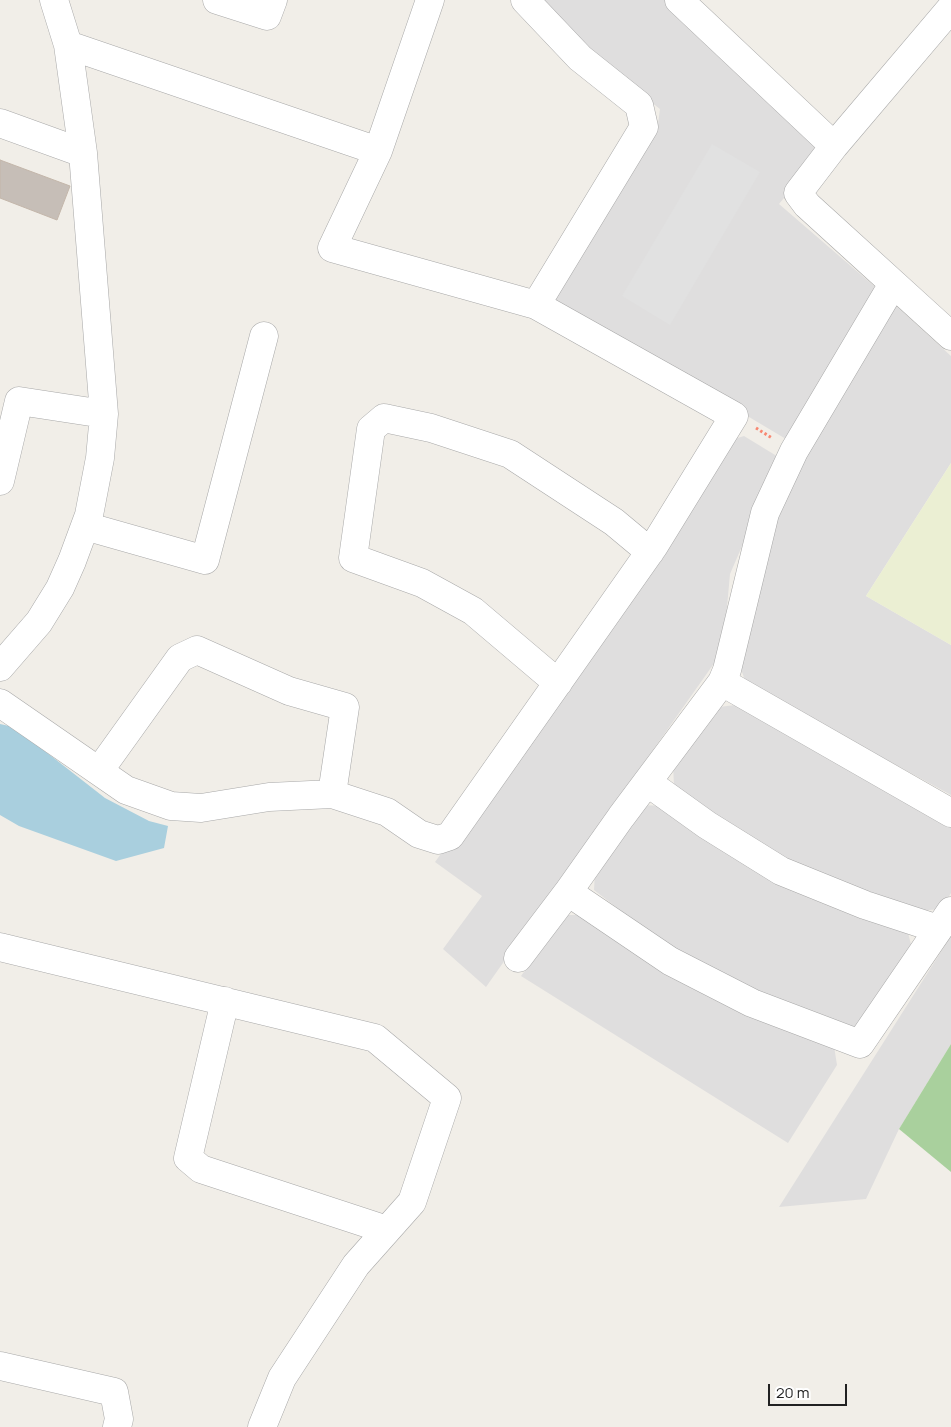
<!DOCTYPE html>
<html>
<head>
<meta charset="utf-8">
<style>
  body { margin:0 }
  #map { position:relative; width:951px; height:1427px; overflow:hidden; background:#f1eee8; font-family:Manrope,sans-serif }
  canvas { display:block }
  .scale { position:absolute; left:768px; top:1384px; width:79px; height:22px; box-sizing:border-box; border:2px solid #212121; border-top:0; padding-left:6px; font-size:15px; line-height:18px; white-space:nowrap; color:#212121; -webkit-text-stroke:4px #fff; paint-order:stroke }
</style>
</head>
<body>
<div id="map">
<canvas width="951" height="1427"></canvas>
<div class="scale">20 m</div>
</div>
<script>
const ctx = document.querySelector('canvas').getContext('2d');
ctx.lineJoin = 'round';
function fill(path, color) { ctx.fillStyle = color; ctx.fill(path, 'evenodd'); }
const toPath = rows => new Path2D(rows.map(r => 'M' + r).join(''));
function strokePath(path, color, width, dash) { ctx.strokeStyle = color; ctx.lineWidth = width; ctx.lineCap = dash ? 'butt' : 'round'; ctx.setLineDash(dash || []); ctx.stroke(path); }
fill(toPath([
  [539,0,665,0,815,142,820,154,779,204,881,292,791,442,546,296,658,124,660,109,602,64],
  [893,303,951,356,951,463,866,596,951,645,951,795,746,683,738,661,776,504],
  [744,436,780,458,730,574,725,629,715,662,486,987,443,949,482,896,435,862,590,649,725,442],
  [735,705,951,820,951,893,941,909,917,911,786,859,753,844,674,786,673,764,711,708],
  [643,805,663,806,908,933,913,952,869,1022,852,1027,734,986,679,956,594,890,595,872],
  [566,915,584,915,834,1046,837,1065,788,1143,521,976],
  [951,936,951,1044,899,1129,866,1199,779,1207]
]), '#dfdede');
fill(toPath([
  [951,463,951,645,866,596]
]), '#ebefd3');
fill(toPath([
  [951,1044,951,1172,899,1129]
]), '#a9d09d');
fill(toPath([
  [712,144,760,172,670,325,622,296]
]), '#e1e1e1');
fill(toPath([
  [0,724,9,726,32,741,105,798,149,821,168,826,164,848,116,861,19,826,0,815]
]), '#a9cfde');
const building = toPath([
  [0,160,70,186,57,220,0,198,0,160]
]);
fill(building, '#c6beb7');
strokePath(building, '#c3b6aa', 1);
const street = toPath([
  [217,0,267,16,273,0],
  [525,0,580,58,639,105,644,127,536,305],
  [679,0,834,146],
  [951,8,834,146,798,193,807,205,951,336],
  [68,45,378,151],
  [0,123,83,153],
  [0,481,19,401,104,414],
  [85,526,205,560,264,336],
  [0,667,39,622,60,588,72,561,89,515,100,458,104,414,83,153,68,45,54,0],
  [722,682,951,813],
  [558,683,473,611,422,583,353,558,371,429,384,418,431,428,510,454,614,522,650,552],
  [0,703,126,790,171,806,201,808,269,797,332,794,387,812,419,834,438,840,450,836,654,546,734,416,536,305,332,248,378,151,430,0],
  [99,771,180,658,197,650,289,691,345,707,332,794],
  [647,782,707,825,781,871,865,905,938,929],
  [568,892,670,961,752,1003,860,1044,951,911],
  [0,947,375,1038,447,1098,412,1202,356,1265,282,1378,262,1427],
  [518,958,568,892,621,817,722,682,727,670,765,513,794,451,893,284],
  [225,1001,188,1158,201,1169,387,1230],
  [0,1366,114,1392,119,1419,117,1427]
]);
strokePath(street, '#a8a8a8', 29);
strokePath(toPath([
  [756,428,772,438]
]), '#f88771', 3, [2.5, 2.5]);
strokePath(street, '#fff', 28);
</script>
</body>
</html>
